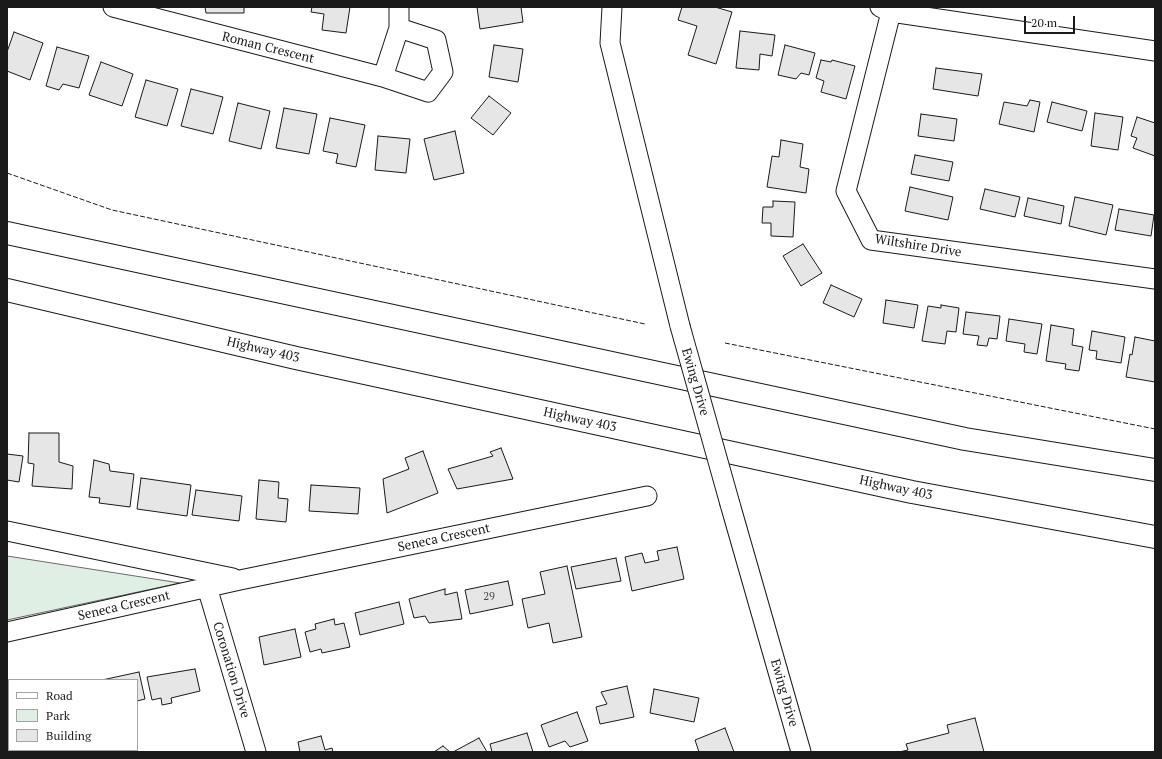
<!DOCTYPE html>
<html>
<head>
<meta charset="utf-8">
<style>
  body { margin:0 }
  #map { position:relative; width:1162px; height:759px; overflow:hidden; background:#fff; font-family:"PT Serif",serif }
  canvas { display:block }
  .frame { position:absolute; inset:0; border:8px solid #1a1a1a; pointer-events:none }
  .legend { position:absolute; left:8px; top:679px; width:130px; height:72px; box-sizing:border-box; background:#fff; border:1px solid #a3a3a3; margin:0; padding:5px 7px; list-style:none; font-size:12px; color:#1a1a1a }
  .legend li { display:flex; align-items:center; gap:8px; height:20px }
  .legend b { width:20px; border:1px solid #a3a3a3 }
  .scale { position:absolute; left:1024px; top:16px; width:51px; height:18px; box-sizing:border-box; border:2px solid #1a1a1a; border-top:0; padding-left:5px; font-size:12px; line-height:14px; white-space:nowrap; color:#1a1a1a; -webkit-text-stroke:3px #fff; paint-order:stroke }
</style>
</head>
<body>
<div id="map">
<canvas width="1162" height="759"></canvas>
<div class="frame"></div>
<ul class="legend">
<li><b style="height:5px;background:#fff"></b>Road</li>
<li><b style="height:11px;background:#e0efe3"></b>Park</li>
<li><b style="height:11px;background:#e6e6e6"></b>Building</li>
</ul>
<div class="scale">20 m</div>
</div>
<script>
const ctx = document.querySelector('canvas').getContext('2d');
ctx.lineJoin = 'round';
function fill(path, color) { ctx.fillStyle = color; ctx.fill(path, 'evenodd'); }
const toPath = rows => new Path2D(rows.map(r => 'M' + r).join(''));
function strokePath(path, color, width, dash) { ctx.strokeStyle = color; ctx.lineWidth = width; ctx.lineCap = dash ? 'butt' : 'round'; ctx.setLineDash(dash || []); ctx.stroke(path); }
function drawText(font, color, halo, rows, align = 'center') {
  ctx.font = font + ' "PT Serif",serif'; ctx.lineWidth = 3; ctx.setLineDash([]); ctx.textBaseline = 'middle'; ctx.strokeStyle = halo; ctx.fillStyle = color; for (const [text, x, y, turn = 0] of rows) {
    ctx.save(); ctx.translate(x, y); ctx.rotate((+turn || 0) * Math.PI / 180); ctx.textAlign = isNaN(turn) ? turn : align; if (halo) ctx.strokeText(text, 0, 0); ctx.fillText(text, 0, 0); ctx.restore();
  }
}
const green = toPath([
  [7,556,180,583,7,620,7,556]
]);
fill(green, '#e0efe3');
strokePath(green, '#6a6a6a', 1);
const building = toPath([
  [205,7,244,7,244,13,206,13,205,7],
  [312,7,350,7,346,33,322,30,324,14,311,12,312,7],
  [477,7,521,7,523,22,480,29,477,7],
  [682,7,715,7,732,12,716,64,688,55,697,26,678,20,682,7],
  [740,31,775,35,772,56,760,54,759,70,736,68,740,31],
  [14,32,43,43,30,80,7,71,7,52,14,32],
  [494,45,523,49,518,82,489,77,494,45],
  [785,45,815,53,809,75,801,73,796,79,778,75,785,45],
  [57,47,89,56,79,88,63,84,59,90,46,86,57,47],
  [821,60,831,62,832,60,855,66,846,99,821,92,824,81,816,78,821,60],
  [101,62,133,74,122,106,89,95,101,62],
  [936,68,982,74,978,96,933,89,936,68],
  [146,80,178,89,167,126,135,117,146,80],
  [191,89,223,97,213,134,181,126,191,89],
  [489,96,511,113,493,135,471,118,489,96],
  [1030,100,1040,102,1034,132,999,124,1004,102,1027,106,1030,100],
  [1052,102,1087,111,1082,131,1047,122,1052,102],
  [238,103,270,111,261,149,229,141,238,103],
  [284,108,317,114,309,154,276,148,284,108],
  [1095,113,1123,117,1118,150,1091,146,1095,113],
  [921,114,957,119,954,141,918,136,921,114],
  [1137,117,1155,123,1155,156,1133,148,1137,138,1131,136,1137,117],
  [330,118,365,125,356,167,336,163,338,154,323,151,330,118],
  [455,131,464,173,434,180,424,139,455,131],
  [378,136,410,139,406,173,375,170,378,136],
  [781,140,803,144,800,167,809,169,806,193,767,187,772,156,779,157,781,140],
  [915,155,953,162,949,181,911,174,915,155],
  [910,187,953,197,948,220,905,211,910,187],
  [985,189,1020,197,1015,217,980,209,985,189],
  [1075,197,1113,205,1106,235,1069,226,1075,197],
  [1028,198,1064,206,1061,224,1024,216,1028,198],
  [773,201,795,202,793,237,771,236,771,223,762,223,763,207,773,207,773,201],
  [1119,209,1154,215,1151,236,1115,230,1119,209],
  [803,244,822,273,801,286,783,256,803,244],
  [831,285,862,299,854,317,823,303,831,285],
  [886,300,918,305,914,328,883,323,886,300],
  [941,305,959,308,956,332,947,331,945,344,922,341,928,306,941,308,941,305],
  [966,312,1000,316,997,339,989,338,987,346,977,345,979,336,963,334,966,312],
  [1009,319,1042,324,1037,354,1024,352,1025,344,1006,341,1009,319],
  [1051,325,1074,329,1072,345,1083,347,1079,371,1065,369,1066,364,1046,361,1051,325],
  [1092,331,1125,337,1121,363,1096,359,1097,351,1089,350,1092,331],
  [1135,337,1155,341,1155,382,1126,377,1130,354,1132,355,1135,337],
  [29,433,59,433,59,462,73,466,72,489,32,486,34,464,28,463,29,433],
  [501,448,513,479,457,489,448,469,493,456,490,452,501,448],
  [423,451,438,493,387,513,383,479,409,469,405,458,423,451],
  [7,454,23,456,19,482,7,480,7,454],
  [94,460,109,464,110,471,134,474,130,507,99,503,100,498,89,497,94,460],
  [141,478,191,485,187,516,137,509,141,478],
  [259,480,279,482,278,498,288,499,286,522,256,519,259,480],
  [311,485,360,488,358,514,309,511,311,485],
  [196,490,242,496,239,521,192,515,196,490],
  [677,547,684,579,632,591,625,557,642,553,645,563,659,560,657,551,677,547],
  [616,558,621,581,576,589,571,567,616,558],
  [567,566,582,637,553,643,549,623,528,628,522,599,545,594,540,572,567,566],
  [508,581,513,605,470,614,465,590,508,581],
  [445,589,445,595,457,592,462,619,429,623,425,616,414,618,409,599,445,589],
  [399,602,404,624,360,635,355,613,399,602],
  [334,619,335,625,344,623,350,647,322,653,321,649,310,652,305,632,316,629,315,624,334,619],
  [295,629,301,657,264,665,259,637,295,629],
  [195,669,200,691,171,698,172,703,162,705,161,698,152,700,147,677,195,669],
  [139,672,145,699,137,701,137,680,102,680,139,672],
  [627,686,634,717,600,724,596,707,607,704,601,692,627,686],
  [654,689,699,698,694,722,650,713,654,689],
  [7,705,9,705,9,740,7,740,7,705],
  [577,712,588,741,570,747,565,741,549,747,541,725,577,712],
  [975,718,984,752,899,752,908,750,906,744,949,733,947,725,975,718],
  [725,728,734,752,699,752,695,740,725,728],
  [527,733,533,752,492,752,490,744,527,733],
  [321,736,325,750,332,748,333,752,300,752,298,742,321,736],
  [479,738,487,752,453,752,479,738],
  [443,746,450,752,434,752,443,746]
]);
fill(building, '#e6e6e6');
strokePath(building, '#1a1a1a', 1);
const minor = toPath([
  [113,7,383,77,428,92,443,72,436,40,399,28],
  [612,7,610,43,680,326],
  [880,7,891,12,1155,51],
  [891,12,846,191,871,240,1155,279],
  [383,77,399,28,399,7],
  [730,504,801,752],
  [7,531,233,578],
  [207,587,256,752],
  [7,632,240,580,647,496]
]);
const highway = toPath([
  [7,233,965,439,1155,470],
  [7,290,296,358,912,492,1155,537]
]);
strokePath(minor, '#1a1a1a', 21);
strokePath(highway, '#1a1a1a', 24);
strokePath(minor, '#fff', 19);
strokePath(highway, '#fff', 22);
const minorBridge = toPath([
  [680,326,730,504]
]);
strokePath(minorBridge, '#1a1a1a', 21, []);
strokePath(minorBridge, '#fff', 19);
strokePath(toPath([
  [7,173,112,210,645,324],
  [725,343,1155,429]
]), '#1a1a1a', 1, [5, 2]);
drawText('11px', '#4d4d4d', null, [
  ["29",489,597]
]);
drawText('13px', '#1a1a1a', '#fff', [
  ["Roman Crescent",268,48,14],
  ["Wiltshire Drive",918,246,9],
  ["Highway 403",263,350,13],
  ["Ewing Drive",695,382,74],
  ["Highway 403",580,420,12],
  ["Highway 403",896,488,12],
  ["Seneca Crescent",444,538,-12],
  ["Seneca Crescent",124,606,-13],
  ["Coronation Drive",231,670,73],
  ["Ewing Drive",784,693,74]
]);
</script>
</body>
</html>
